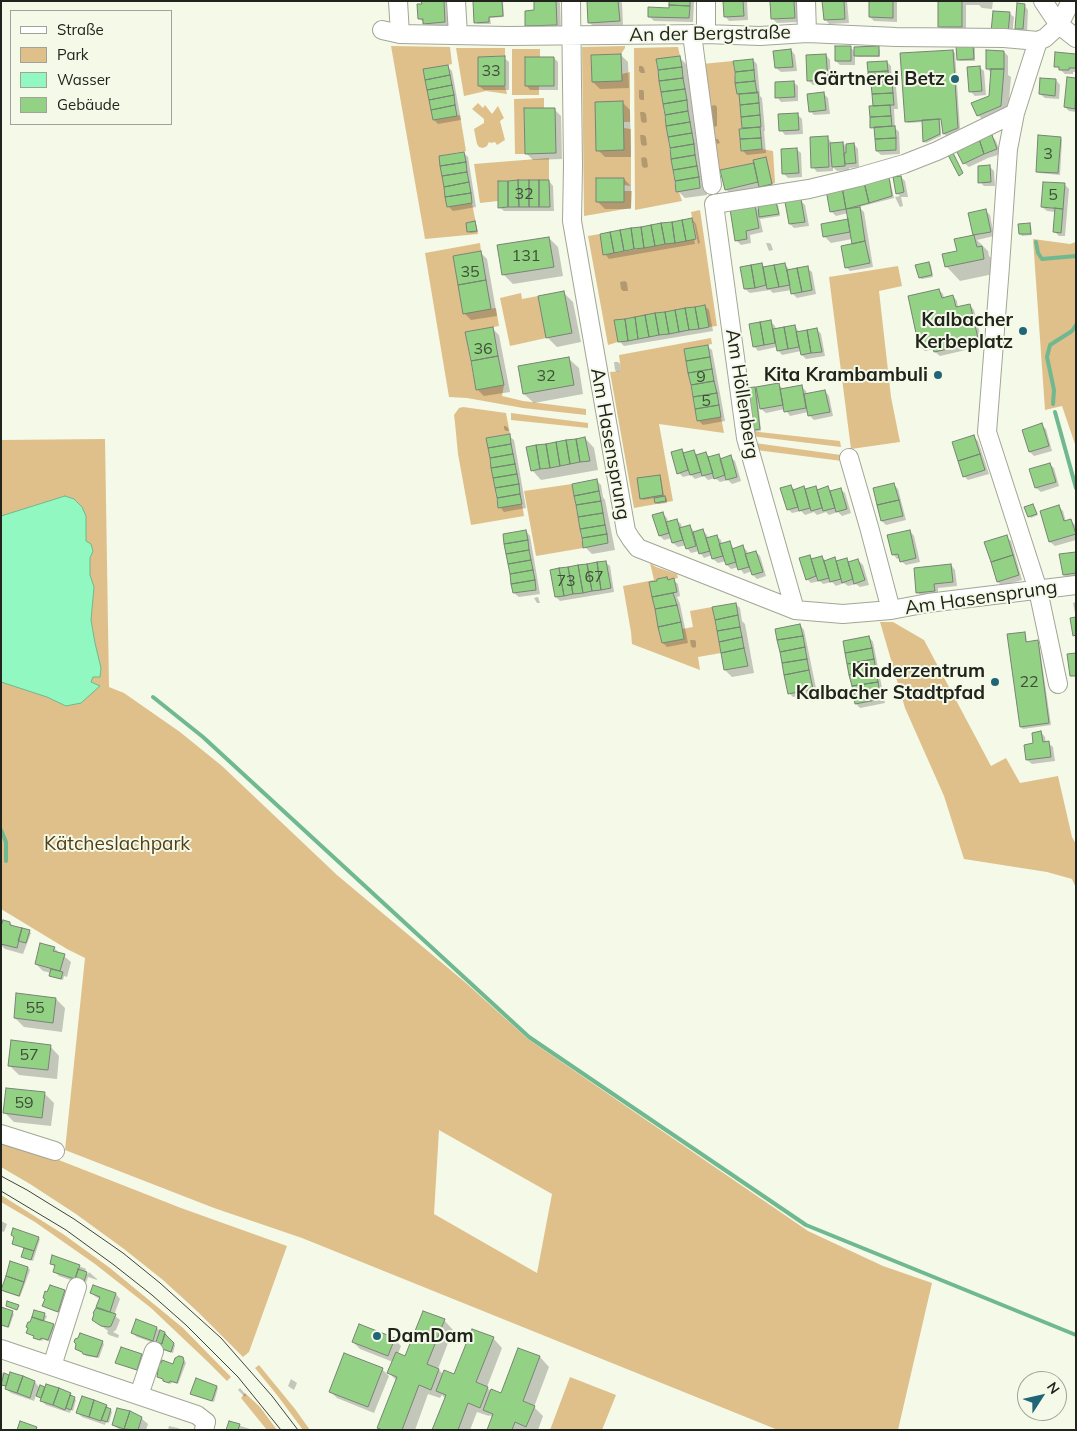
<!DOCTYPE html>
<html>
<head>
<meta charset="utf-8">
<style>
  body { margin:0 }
  #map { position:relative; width:1077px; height:1431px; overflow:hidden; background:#f4f9e8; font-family:Mulish,sans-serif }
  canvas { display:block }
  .frame { position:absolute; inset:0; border:2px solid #21231d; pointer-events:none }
  .legend { position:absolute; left:10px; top:10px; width:162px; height:115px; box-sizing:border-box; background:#f4f9e8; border:1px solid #a0a397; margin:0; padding:6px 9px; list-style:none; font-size:15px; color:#21231d }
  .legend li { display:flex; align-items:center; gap:10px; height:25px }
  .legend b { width:25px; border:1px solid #a0a397 }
  .north { position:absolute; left:1017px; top:1371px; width:50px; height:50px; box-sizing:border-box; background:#f4f9e8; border:1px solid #a0a397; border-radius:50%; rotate:55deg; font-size:14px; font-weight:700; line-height:20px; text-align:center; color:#21231d }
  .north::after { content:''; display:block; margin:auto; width:18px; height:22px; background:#216677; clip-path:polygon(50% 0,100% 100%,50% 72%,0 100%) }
</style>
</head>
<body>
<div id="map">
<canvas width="1077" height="1431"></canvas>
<div class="frame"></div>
<ul class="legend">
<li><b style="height:6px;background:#fff"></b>Straße</li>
<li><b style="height:14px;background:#dfc08b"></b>Park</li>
<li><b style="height:14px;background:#91f8c1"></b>Wasser</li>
<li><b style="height:14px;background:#93d284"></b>Gebäude</li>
</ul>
<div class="north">N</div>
</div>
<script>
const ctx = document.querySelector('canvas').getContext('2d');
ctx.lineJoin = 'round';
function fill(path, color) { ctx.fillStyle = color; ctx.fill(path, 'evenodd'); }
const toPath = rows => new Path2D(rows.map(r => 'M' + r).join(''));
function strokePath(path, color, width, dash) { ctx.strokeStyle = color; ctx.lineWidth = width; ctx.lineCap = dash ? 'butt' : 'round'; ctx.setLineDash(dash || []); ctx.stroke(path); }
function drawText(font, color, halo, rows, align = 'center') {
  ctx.font = font + ' Mulish,sans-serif'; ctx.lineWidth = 4; ctx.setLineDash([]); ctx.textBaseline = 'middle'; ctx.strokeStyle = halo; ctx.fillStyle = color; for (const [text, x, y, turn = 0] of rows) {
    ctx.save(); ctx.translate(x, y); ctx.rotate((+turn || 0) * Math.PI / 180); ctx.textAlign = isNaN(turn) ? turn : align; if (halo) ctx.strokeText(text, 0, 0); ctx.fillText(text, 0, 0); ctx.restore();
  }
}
fill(toPath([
  [391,46,450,47,452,64,423,70,433,120,460,115,466,151,439,156,447,207,472,203,478,234,425,239],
  [625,46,625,48,621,54,591,55,592,82,622,81,622,74,630,72,630,122,624,122,623,101,597,151,624,150,624,128,631,129,631,186,624,185,624,178,597,178,597,202,624,202,624,191,632,191,631,208,584,216,582,47],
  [678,47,680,56,656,60,676,192,679,192,682,201,635,210,634,48],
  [456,48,505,48,505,56,478,57,478,86,505,86,507,94,486,91,464,96],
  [512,49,540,49,540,57,525,57,525,86,539,86,539,95,512,95],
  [733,61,737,94,739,94,742,128,739,129,741,151,762,149,773,151,775,183,772,184,766,157,754,163,717,171,702,64],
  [544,98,544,108,524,108,525,154,515,154,514,99],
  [478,103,483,108,485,105,492,114,498,106,504,118,500,121,505,140,497,145,495,142,491,143,489,142,487,146,483,148,479,147,477,144,474,129,484,123,484,119,472,109],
  [549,158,549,180,498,181,498,201,480,203,474,164],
  [700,210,717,326,709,327,705,305,625,319,615,321,618,342,608,345,588,236,600,234,604,255,696,239,691,212],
  [1033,239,1070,244,1076,242,1076,447,1062,406,1045,410],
  [480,243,481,251,453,256,463,313,496,308,499,326,465,332,476,390,504,385,502,396,523,401,586,409,586,415,523,408,467,398,449,397,425,253],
  [898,266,902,286,879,291,891,397,900,442,851,449,829,277],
  [521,293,522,299,538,296,546,338,510,346,500,298],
  [711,338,712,344,684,349,697,421,721,417,724,433,659,424,673,501,634,508,610,372,621,371,619,355],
  [463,407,506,413,510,434,486,438,488,448,498,508,522,504,524,516,471,525,458,454,455,423,454,415,459,408],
  [511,413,588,423,588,428,511,420],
  [750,431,840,441,841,447,751,436],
  [105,439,109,687,124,693,180,732,222,766,337,875,466,983,528,1039,808,1231,883,1266,932,1283,898,1430,778,1430,302,1238,214,1208,65,1150,85,958,67,949,1,909,1,440],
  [439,1130,552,1194,537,1273,434,1214],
  [755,443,841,455,842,461,756,450],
  [572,484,583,548,536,556,524,491],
  [650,563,656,567,677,574,678,578,668,580,667,577,657,579,657,581,649,582,662,643,684,639,682,629,693,627,690,611,712,607,721,653,698,657,700,670,632,644,631,632,623,586,654,580],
  [880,622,893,622,924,640,991,766,1006,758,1020,783,1058,776,1072,837,1076,844,1076,888,1072,879,1047,872,964,859,944,796,905,708],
  [1,1142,41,1153,181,1208,287,1246,249,1352,243,1357,198,1312,163,1280,124,1249,76,1214,30,1184,1,1167],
  [1,1195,63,1234,110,1268,183,1328,231,1377,227,1381,208,1362,151,1308,95,1264,35,1222,1,1202],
  [259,1365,295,1409,310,1430,303,1430,277,1395,255,1368],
  [570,1377,616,1395,602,1430,550,1430],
  [245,1393,260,1407,277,1430,267,1430,241,1398]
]), '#dfc08b');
const water = toPath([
  [65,496,74,499,82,507,86,516,86,541,91,544,93,551,90,558,90,575,94,587,91,620,95,643,101,668,100,677,93,677,91,682,100,686,81,703,66,706,47,697,1,682,1,516,65,496]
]);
fill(water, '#91f8c1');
strokePath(water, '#6fb890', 1);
fill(toPath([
  [423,1,447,1,449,26,429,28,419,18],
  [474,1,503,1,504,17,490,18,491,24,477,24,476,22],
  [535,1,558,1,560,3,561,29,531,30,526,25,536,12],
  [588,1,620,1,622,3,623,25,594,27,589,22],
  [670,1,694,1,693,22,654,21,649,16,670,9],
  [724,1,747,1,748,20,729,21,725,16],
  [772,1,798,1,799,22,777,23,772,18],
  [824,1,847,1,849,23,829,24,825,19],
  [870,1,897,1,897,22,874,21,870,17],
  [939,1,993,1,992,9,982,8,979,5,966,5,966,31,944,31,939,26],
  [1024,5,1028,10,1027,33,1021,33,1016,28],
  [1009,13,1014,17,1012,37,997,36],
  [973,46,975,48,975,61,960,61,958,59],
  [850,47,855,52,878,48,880,50,880,57,857,57,855,55,855,65,840,65,836,61],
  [791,50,795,55,797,71,781,72,776,68],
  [953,51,955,53,960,129,946,136,944,134,942,116,940,117,941,136,926,143,924,141,923,122,908,123,906,121],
  [1004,52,1008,56,1008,75,1011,77,1008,112,985,122,978,115,990,97,991,73,987,68],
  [621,55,628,62,629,88,600,89,593,82],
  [826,55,830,60,831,84,813,85,809,81],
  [1076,55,1076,72,1073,72,1073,74,1065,74,1056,66],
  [679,57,686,64,707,195,685,198,678,191],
  [504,58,509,62,509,90,484,90,479,86],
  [554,58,558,62,558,90,530,90,526,85],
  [753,60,757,64,760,96,762,98,765,131,764,131,766,153,747,155,743,151,743,130,740,96,738,94],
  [887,62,891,66,892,83,896,87,898,109,894,109,895,128,899,132,900,154,881,155,877,151,876,131,872,127,874,107,873,86,869,82],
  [447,66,452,71,461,120,438,124,434,120],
  [639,66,642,66,644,68,645,73,641,73,639,71],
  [979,67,984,71,986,95,975,96,970,91],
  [1076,79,1076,112,1069,111,1065,107],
  [1056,80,1060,85,1059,99,1045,98,1040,94],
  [793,82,798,86,798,101,781,102,777,97],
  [639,90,643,90,644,92,644,100,641,100,639,98],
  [824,94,828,98,830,114,814,115,810,111],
  [623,103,630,110,631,157,605,157,598,150],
  [715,105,717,107,717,126,714,127,712,125,710,110,712,110,711,106],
  [554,109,561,116,562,159,533,160,526,153],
  [640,112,644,112,646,114,647,122,643,123,641,121],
  [797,114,802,119,803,134,785,135,781,130],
  [640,135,644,135,646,137,647,145,643,146,641,144],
  [992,136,996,141,1001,154,988,158,969,167,964,163],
  [827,137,831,142,832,144,843,143,847,148,854,144,858,149,859,167,849,168,849,170,837,171,833,167,833,171,817,172,813,167],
  [1060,138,1062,140,1060,175,1039,173,1037,171],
  [715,139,718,139,720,143,717,144],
  [796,149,801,153,802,177,788,178,783,173],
  [464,153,468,157,476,207,453,211,448,206],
  [645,157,647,159,648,167,644,168,642,166,641,158],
  [765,159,767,160,773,186,762,188,761,187,730,194,726,189,754,164],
  [990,167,994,171,995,186,984,186,980,182],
  [901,177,905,181,908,197,901,197,903,206,900,207,895,197,900,196,897,193],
  [888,178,890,180,894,198,859,207,864,212,873,267,850,271,846,267,853,245,852,239,831,243,824,236,850,223,848,213,836,216,831,211],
  [624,179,631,186,631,209,605,209,598,202],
  [549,181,553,186,554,211,504,211,499,207],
  [1065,185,1069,189,1065,236,1059,236,1054,231,1056,212,1047,211,1042,207],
  [801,201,805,205,809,226,794,228,790,224],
  [776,204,778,205,780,216,760,219,763,232,750,235,751,243,741,245,736,240,754,206,760,211],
  [986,211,990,215,994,236,977,240,988,251,989,256,995,262,998,273,960,281,946,266,958,252,956,240,975,237,974,235],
  [692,219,696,224,700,243,698,244,694,223,692,223,695,244,609,259,605,254],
  [475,222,476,224,478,232,470,233,469,231],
  [1030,225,1031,226,1032,235,1022,236,1020,234],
  [549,238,558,247,563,276,513,284,503,274],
  [766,243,769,243,771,244,773,250,769,251],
  [480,252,487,259,497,316,471,320,464,313],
  [929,263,931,265,933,277,922,279,920,278],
  [762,264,765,268,785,264,790,271,807,268,812,272,816,294,797,298,792,293,792,290,773,293,770,290,750,293,745,289],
  [625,281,627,283,628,291,623,291,621,289,620,282],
  [939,290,943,294,944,298,953,296,957,301,958,308,970,305,974,310,982,342,969,345,970,349,940,356,935,352,935,349,925,351,920,347],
  [563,292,573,302,581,342,557,347,548,338],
  [705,306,709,310,713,331,624,346,620,342],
  [771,322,775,326,776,329,795,326,799,332,817,329,821,334,825,356,806,359,802,355,801,351,782,355,778,350,777,347,758,351,754,346],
  [492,328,499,335,510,392,484,396,477,389],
  [707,346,712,350,725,421,703,425,699,421,685,350],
  [569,359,579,368,583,394,534,403,524,394],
  [614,362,618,362,620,364,621,371,617,372,615,370],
  [778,384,783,389,802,387,806,391,807,394,825,391,829,396,833,416,814,420,809,415,808,412,790,416,785,409,766,413,761,409,760,400,758,400,761,431,753,432,755,388,758,392],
  [1041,425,1046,429,1052,451,1034,456,1030,452,1023,430],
  [504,426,506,426,508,428,509,431,506,431,504,429],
  [509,436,514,440,526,508,504,512,500,507],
  [974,437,978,441,989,474,968,480,964,476],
  [585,438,594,448,598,470,541,480,532,470],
  [682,450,685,454,694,452,698,456,706,453,710,458,718,455,722,459,730,457,735,461,741,481,732,484,728,480,720,482,715,478,708,480,704,476,695,479,691,475,683,477,679,473],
  [1049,464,1054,468,1059,486,1041,492,1036,488,1031,470],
  [659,476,661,478,664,496,667,499,667,503,658,504,656,503,655,498,643,500,641,498],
  [596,480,601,485,603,497,605,500,615,550,592,554,585,547],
  [894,485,898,489,906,520,886,525,882,521,874,489],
  [791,486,795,490,804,488,806,490,816,488,819,490,828,488,832,492,840,489,845,493,851,513,842,516,838,512,829,515,826,512,817,515,814,512,805,515,801,511,792,513,788,509],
  [1033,505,1038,515,1031,518,1029,516],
  [1059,507,1063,511,1066,522,1070,520,1075,525,1076,540,1055,546,1050,542,1041,512],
  [662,513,667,518,668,522,676,520,681,524,682,528,690,526,695,533,703,531,707,535,708,538,716,536,721,540,722,544,729,542,734,549,743,547,747,551,748,554,756,552,760,556,766,576,757,579,753,575,752,571,744,574,739,567,731,569,727,565,726,561,718,563,713,559,712,555,704,558,699,551,691,553,687,548,686,545,678,547,673,543,672,538,664,540,660,536],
  [526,531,530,536,540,594,519,597,514,593],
  [910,531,914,536,920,562,906,565,901,561,901,558,897,559,893,554],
  [1006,537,1011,541,1022,580,1002,586,998,582],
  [1076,553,1076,578,1068,579,1064,575],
  [810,556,813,560,822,557,826,561,834,559,838,562,846,559,850,563,858,560,863,565,869,585,860,587,856,584,848,586,844,583,836,586,832,582,823,584,820,581,811,583,807,579],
  [605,562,610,566,614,592,560,601,556,597],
  [951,565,955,570,957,586,938,588,938,595,922,597,918,593],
  [667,578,669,580,673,580,678,584,680,596,677,597,680,604,688,643,667,647,663,643,651,583],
  [538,597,540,603,537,603,534,598],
  [1076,602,1076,618,1073,603],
  [736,604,740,608,742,621,745,624,754,673,732,677,725,670],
  [800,625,804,630,817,693,793,697,789,693],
  [1024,633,1026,635,1027,643,1037,641,1039,643,1051,725,1023,729,1021,727,1009,635],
  [869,637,873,642,885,703,860,708,856,704],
  [690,640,694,640,696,641,696,647,693,648,691,646],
  [1041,732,1045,737,1046,743,1048,743,1053,747,1055,761,1032,764,1027,760,1025,746,1035,744],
  [10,923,14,927,29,931,31,933,23,954,5,949,1,945,1,931],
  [54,948,71,962,67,977,64,976,63,980,53,977,51,975,51,973,43,971,36,964],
  [56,999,65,1008,62,1032,24,1027,15,1018],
  [50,1046,59,1056,57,1079,19,1075,9,1065],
  [45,1094,54,1103,51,1126,14,1122,4,1112],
  [1,1221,7,1224,4,1232,1,1231],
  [38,1238,40,1239,33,1261,22,1256,25,1248,13,1243],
  [53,1257,84,1268,86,1269,85,1273,88,1274,89,1272,97,1279,97,1280,88,1277,86,1283,80,1281,79,1283,59,1276,54,1271,56,1268,51,1263],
  [11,1263,28,1268,30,1270,20,1297,4,1292,2,1290],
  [64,1291,66,1293,60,1313,46,1308,44,1306],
  [92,1293,116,1294,120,1299,114,1315,120,1320,116,1330,113,1332,119,1335,118,1338,109,1335,107,1333,108,1331,94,1320,95,1313,100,1299,96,1297],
  [1,1308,14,1314,9,1328,1,1325],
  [35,1311,45,1315,47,1316,44,1322,55,1327,50,1342,43,1339,42,1341,36,1339,35,1336,28,1333],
  [444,1320,453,1330,438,1369,444,1375,455,1375,493,1338,502,1348,487,1387,491,1392,502,1395,519,1350,540,1357,549,1367,534,1407,543,1416,538,1430,488,1430,493,1418,490,1415,489,1416,477,1412,470,1430,434,1430,446,1399,442,1395,440,1398,428,1394,415,1430,381,1430,379,1427,397,1381,389,1373,393,1362,360,1349,353,1342,394,1339,401,1346,398,1354,406,1357],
  [157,1328,161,1332,165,1333,167,1335,166,1337,175,1345,173,1353,163,1350,162,1348,163,1345,158,1342,157,1344,137,1337,132,1333],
  [102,1342,104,1344,99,1358,86,1356,84,1353,76,1349],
  [142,1355,144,1357,139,1371,118,1364,117,1362],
  [182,1358,186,1363,178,1384,172,1382,171,1384,166,1382,164,1380,158,1376],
  [382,1369,389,1376,374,1413,337,1398,330,1391],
  [1,1372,10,1378,35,1382,39,1387,70,1394,76,1400,73,1411,71,1410,70,1413,46,1405,42,1401,43,1399,36,1395,34,1401,11,1393,6,1389,7,1387,1,1385],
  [291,1379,297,1383,294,1390,288,1386],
  [217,1387,218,1388,214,1402,193,1395,192,1394],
  [240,1388,246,1395,245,1397,238,1390],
  [106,1406,112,1412,109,1423,106,1422,105,1425,82,1417,78,1413],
  [141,1418,148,1424,146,1430,120,1430,113,1425],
  [229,1422,250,1429,250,1430,227,1430],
  [169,1426,178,1428,182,1430,168,1430]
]), '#0003');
strokePath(toPath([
  [1036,242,1038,253,1042,259,1076,256],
  [1053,404,1054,390,1047,357,1050,345,1072,331,1076,325],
  [1055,412,1076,488],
  [153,697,203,737,529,1037,806,1225,1076,1335],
  [1,830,6,842,6,861]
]), '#6fb890', 4);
const building = toPath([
  [421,1,444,1,445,22,423,24,423,19,418,19,417,4,422,4,421,1],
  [473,1,502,1,503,16,489,17,489,22,474,23,473,1],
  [534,1,556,1,557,25,525,26,525,11,534,10,534,1],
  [587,1,618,1,620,21,588,23,587,1],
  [669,1,690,1,690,6,669,5,669,1],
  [723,1,743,1,744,16,724,17,723,1],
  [770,1,794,1,795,18,771,19,770,1],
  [822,1,844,1,845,19,824,20,822,1],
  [869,1,893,1,893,18,869,17,869,1],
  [938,1,962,1,962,27,938,27,938,1],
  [1017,3,1025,4,1023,29,1015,29,1017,3],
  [669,5,690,6,689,18,648,17,648,7,669,8,669,5],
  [993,11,1010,12,1008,33,991,32,993,11],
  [973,45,974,59,957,60,956,46,973,45],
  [835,46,851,46,851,61,835,61,835,46],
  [879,46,879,56,854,56,854,47,879,46],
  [791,49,793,67,775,68,773,51,791,49],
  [953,50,958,128,943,134,941,119,905,122,900,53,953,50],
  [986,50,1004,51,1004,69,986,69,986,50],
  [1055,52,1076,54,1076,68,1069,68,1069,70,1059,70,1059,67,1054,67,1055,52],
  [621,54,622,81,592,82,591,55,621,54],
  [826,54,828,80,807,81,806,55,826,54],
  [505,56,505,86,478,86,478,57,505,56],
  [680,56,682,67,658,70,656,59,680,56],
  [525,57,554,57,554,86,525,86,525,57],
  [753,59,754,70,735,72,733,61,753,59],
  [887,61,888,71,868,72,867,62,887,61],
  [448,65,450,75,425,80,423,69,448,65],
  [980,66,982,91,969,92,967,67,980,66],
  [682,67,683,78,659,81,658,70,682,67],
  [991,69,1004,69,1001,106,977,116,971,103,989,96,991,69],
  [754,70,755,81,735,83,735,72,754,70],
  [888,71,889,81,868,83,868,72,888,71],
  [450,75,452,85,427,90,425,80,450,75],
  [1067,77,1076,78,1075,109,1064,107,1067,77],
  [683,78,685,89,661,92,659,81,683,78],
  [1040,78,1056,79,1055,96,1039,94,1040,78],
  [755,81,757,93,737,94,735,83,755,81],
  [794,81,795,97,775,98,775,82,794,81],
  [892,81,893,93,872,94,871,83,892,81],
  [452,85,454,95,429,100,427,90,452,85],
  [685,89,687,100,663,104,661,92,685,89],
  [758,92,759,103,740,105,739,94,758,92],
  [824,92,826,110,809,112,807,94,824,92],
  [893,93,894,105,873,106,872,94,893,93],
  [454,95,455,105,431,110,429,100,454,95],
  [687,100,688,111,665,115,663,104,687,100],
  [623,101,624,150,596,151,595,102,623,101],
  [759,103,760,115,741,117,740,105,759,103],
  [455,105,457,116,433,120,431,110,455,105],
  [890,105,891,116,870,117,869,106,890,105],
  [524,108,555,108,556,153,525,154,524,108],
  [688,111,690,122,666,126,665,115,688,111],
  [798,113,799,130,779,131,778,114,798,113],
  [760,115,761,127,742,128,741,117,760,115],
  [891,116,892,126,870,128,870,117,891,116],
  [939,119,940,134,923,142,922,120,939,119],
  [690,122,692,133,668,137,666,126,690,122],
  [895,126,896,138,875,139,874,127,895,126],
  [760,127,761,138,740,139,739,129,760,127],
  [692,133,694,144,670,148,668,137,692,133],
  [992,135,997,149,984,154,979,139,992,135],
  [1038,135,1061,137,1058,173,1036,172,1038,135],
  [828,136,829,167,811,168,810,137,828,136],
  [761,138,762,149,741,151,740,139,761,138],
  [896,138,896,150,876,151,875,139,896,138],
  [979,139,984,154,963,164,956,150,979,139],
  [843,142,845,166,832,167,830,143,843,142],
  [854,143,856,163,845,164,844,153,846,153,846,144,854,143],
  [694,144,695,155,671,159,670,148,694,144],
  [797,148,799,173,782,174,781,149,797,148],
  [464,152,466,162,440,166,439,156,464,152],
  [953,153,963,173,959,176,948,155,953,153],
  [695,155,697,166,673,170,671,159,695,155],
  [766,157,772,184,759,187,753,160,766,157],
  [466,162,467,172,442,176,440,166,466,162],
  [754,163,758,182,725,190,720,170,754,163],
  [990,165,991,182,978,183,978,166,990,165],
  [697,166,699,177,675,181,673,170,697,166],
  [467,172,469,182,444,187,442,176,467,172],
  [901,176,904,192,896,194,893,177,901,176],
  [699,177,700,188,676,192,675,181,699,177],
  [889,177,892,196,869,203,864,182,889,177],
  [596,178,624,178,624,202,596,202,596,178],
  [518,180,529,180,529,207,519,207,518,180],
  [518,180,519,207,508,207,508,181,518,180],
  [529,180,539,180,539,207,529,207,529,180],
  [539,180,549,180,550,207,539,207,539,180],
  [498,181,508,181,508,207,498,208,498,181],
  [469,182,471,193,445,197,444,187,469,182],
  [864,182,869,203,846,209,842,187,864,182],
  [1043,182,1065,183,1063,209,1041,207,1043,182],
  [842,187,846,209,830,212,826,190,842,187],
  [471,193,472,203,447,207,445,197,471,193],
  [801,199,805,222,789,224,785,202,801,199],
  [776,202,779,214,759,217,758,205,776,202],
  [755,205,759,228,746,231,747,239,735,241,730,209,755,205],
  [860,207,865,241,852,244,846,209,860,207],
  [1055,208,1063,209,1061,233,1053,232,1055,208],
  [986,209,991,232,973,235,968,213,986,209],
  [692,218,696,239,686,241,682,220,692,218],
  [848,219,850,232,823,237,821,224,848,219],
  [682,220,686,241,675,243,672,222,682,220],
  [475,221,477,231,467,232,466,223,475,221],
  [672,222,675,243,665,244,661,223,672,222],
  [661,223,665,244,655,246,651,225,661,223],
  [1030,223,1031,234,1019,234,1018,224,1030,223],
  [651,225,655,246,644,248,641,227,651,225],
  [641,227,644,248,634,249,631,228,641,227],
  [631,228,634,249,624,251,620,230,631,228],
  [620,230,624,251,614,253,610,232,620,230],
  [610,232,614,253,603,255,600,234,610,232],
  [974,235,977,247,982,246,984,259,945,267,942,254,957,251,954,239,974,235],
  [549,237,554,267,502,275,497,245,549,237],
  [865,241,870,263,845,268,841,246,865,241],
  [481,251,486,280,458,285,453,256,481,251],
  [929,262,932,275,919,278,915,265,929,262],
  [762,263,766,285,755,288,751,265,762,263],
  [785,263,790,285,779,287,774,265,785,263],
  [751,265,755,288,744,289,740,267,751,265],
  [774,265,779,287,767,289,763,267,774,265],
  [808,266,812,290,802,292,797,268,808,266],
  [797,268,802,292,791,294,787,270,797,268],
  [486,280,491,309,463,314,458,285,486,280],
  [939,289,942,298,953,295,956,307,970,304,978,338,966,341,967,345,934,352,932,344,919,347,908,296,939,289],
  [564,291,572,333,546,338,538,296,564,291],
  [705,305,709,327,699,329,695,307,705,305],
  [695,307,699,329,689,330,685,308,695,307],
  [685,308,689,330,679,332,675,310,685,308],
  [675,310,679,332,669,334,665,312,675,310],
  [665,312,669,334,659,335,655,313,665,312],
  [655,313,659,335,649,337,645,315,655,313],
  [645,315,649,337,638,339,635,317,645,315],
  [635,317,638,339,628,341,625,319,635,317],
  [625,319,628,341,618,342,614,320,625,319],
  [771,320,775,343,764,345,760,322,771,320],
  [760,322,764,345,753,347,749,324,760,322],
  [795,325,799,347,788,349,784,327,795,325],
  [493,327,498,356,471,361,465,332,493,327],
  [784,327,788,349,777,351,773,329,784,327],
  [817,328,822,352,811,353,807,330,817,328],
  [807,330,811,353,801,355,796,332,807,330],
  [708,345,710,357,686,361,684,349,708,345],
  [498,356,504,385,476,390,471,361,498,356],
  [569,357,574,385,523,394,518,366,569,357],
  [710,357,712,369,688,373,686,361,710,357],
  [712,369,714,381,691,385,688,373,712,369],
  [714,381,717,393,693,397,691,385,714,381],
  [779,383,783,405,760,409,756,387,779,383],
  [802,385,806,408,784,412,780,389,802,385],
  [755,387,760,429,750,431,746,388,755,387],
  [825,390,830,412,808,416,804,394,825,390],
  [717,393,719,405,695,409,693,397,717,393],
  [719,405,721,417,697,421,695,409,719,405],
  [1042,423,1049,446,1029,452,1022,430,1042,423],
  [510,434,511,444,488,448,486,438,510,434],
  [974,435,980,454,958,461,952,442,974,435],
  [585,437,590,461,580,462,576,439,585,437],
  [576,439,580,462,570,464,566,440,576,439],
  [566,440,570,464,560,466,556,442,566,440],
  [556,442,560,466,550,468,546,444,556,442],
  [511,444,513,454,490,458,488,448,511,444],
  [546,444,550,468,540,469,536,445,546,444],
  [536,445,540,469,531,471,526,447,536,445],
  [682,449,688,470,677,474,671,452,682,449],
  [694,450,701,472,690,475,683,453,694,450],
  [706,452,713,473,702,476,696,455,706,452],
  [513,454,515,464,491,468,490,458,513,454],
  [719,454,725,475,714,479,708,457,719,454],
  [980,454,985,470,963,477,958,461,980,454],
  [731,455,737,477,726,480,720,459,731,455],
  [1050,463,1056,482,1035,488,1029,469,1050,463],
  [515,464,517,474,493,478,491,468,515,464],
  [517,474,519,484,495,488,493,478,517,474],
  [660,475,663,495,640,499,637,478,660,475],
  [597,479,599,491,574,496,572,484,597,479],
  [894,483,899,500,877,505,873,488,894,483],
  [519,484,520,494,497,498,495,488,519,484],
  [791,485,798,507,787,510,780,488,791,485],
  [804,486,810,508,799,511,793,490,804,486],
  [816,486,822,508,811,511,805,489,816,486],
  [828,486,835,508,823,511,817,490,828,486],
  [841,488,847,509,836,512,830,491,841,488],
  [599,491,601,501,576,505,574,496,599,491],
  [520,494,522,504,498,508,497,498,520,494],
  [665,496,666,501,655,503,654,498,665,496],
  [899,500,903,516,881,521,877,505,899,500],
  [601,501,603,513,578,517,576,505,601,501],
  [1033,504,1037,514,1028,517,1024,507,1033,504],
  [1059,505,1064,521,1071,519,1076,534,1049,542,1040,511,1059,505],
  [663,512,669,533,659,536,652,515,663,512],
  [603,513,605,525,580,529,578,517,603,513],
  [677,519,683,540,672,543,666,522,677,519],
  [605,525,607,534,582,538,580,529,605,525],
  [690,525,696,546,686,549,679,528,690,525],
  [703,529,710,551,699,554,693,532,703,529],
  [526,530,528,540,504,544,503,534,526,530],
  [910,530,916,558,900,562,898,554,892,555,887,535,910,530],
  [607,534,608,543,583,548,582,538,607,534],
  [717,535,723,556,712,559,706,538,717,535],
  [1007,535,1013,555,991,562,984,542,1007,535],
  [528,540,529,550,506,554,504,544,528,540],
  [730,541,736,562,726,565,719,544,730,541],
  [743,545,749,567,738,570,732,549,743,545],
  [529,550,531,560,508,564,506,554,529,550],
  [756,551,763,572,752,575,745,554,756,551],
  [1076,552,1076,573,1063,575,1059,554,1076,552],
  [810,555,816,576,806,580,799,558,810,555],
  [1013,555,1019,575,997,582,991,562,1013,555],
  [822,556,829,578,818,581,811,559,822,556],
  [835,557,841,579,830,582,824,561,835,557],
  [847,558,853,579,842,583,836,561,847,558],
  [858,559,865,580,854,584,848,562,858,559],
  [531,560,533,570,510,574,508,564,531,560],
  [606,561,611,588,601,590,597,562,606,561],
  [597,562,601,590,592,591,587,564,597,562],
  [587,564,592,591,583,593,578,565,587,564],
  [951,564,953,582,934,584,935,591,916,593,914,568,951,564],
  [578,565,583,593,573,594,568,567,578,565],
  [568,567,573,594,564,596,559,568,568,567],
  [559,568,564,596,555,597,550,570,559,568],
  [533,570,535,580,511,584,510,574,533,570],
  [667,577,668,580,674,578,677,592,652,597,649,582,657,581,657,579,667,577],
  [535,580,536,590,513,593,511,584,535,580],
  [673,593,677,605,655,609,652,597,673,593],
  [736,603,738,615,715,620,712,607,736,603],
  [677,605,681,622,658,627,655,609,677,605],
  [738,615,740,627,717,631,715,620,738,615],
  [1076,617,1076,635,1073,636,1070,618,1076,617],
  [681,622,684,639,662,643,658,627,681,622],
  [800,624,803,636,777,640,775,629,800,624],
  [740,627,742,637,719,642,717,631,740,627],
  [1025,632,1026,642,1038,640,1049,723,1020,727,1007,634,1025,632],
  [803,636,805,647,780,652,777,640,803,636],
  [869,636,872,648,845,653,843,641,869,636],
  [742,637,744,648,721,653,719,642,742,637],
  [805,647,807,659,782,663,780,652,805,647],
  [744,648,748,666,724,670,721,653,744,648],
  [872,648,874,659,847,664,845,653,872,648],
  [1076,653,1076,676,1070,676,1067,654,1076,653],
  [807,659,809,670,784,675,782,663,807,659],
  [874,659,876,670,849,675,847,664,874,659],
  [809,670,813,689,788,694,784,675,809,670],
  [876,670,878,682,852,686,849,675,876,670],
  [878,682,881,699,855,704,852,686,878,682],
  [1041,731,1043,742,1049,741,1051,757,1026,760,1024,745,1033,743,1032,733,1041,731],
  [3,920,10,922,10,925,22,928,17,948,1,944,1,926,3,920],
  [22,928,30,930,26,943,18,941,22,928],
  [40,943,55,947,53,951,65,954,60,971,35,964,40,943],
  [51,969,63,972,61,979,49,976,51,969],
  [16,993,56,998,53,1023,14,1018,16,993],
  [11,1040,51,1045,48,1070,8,1066,11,1040],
  [6,1088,45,1092,42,1118,3,1113,6,1088],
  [13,1228,39,1237,34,1251,12,1244,14,1237,11,1235,13,1228],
  [24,1248,34,1251,31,1260,21,1257,24,1248],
  [52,1255,80,1265,75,1279,53,1272,55,1265,50,1264,52,1255],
  [10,1261,28,1267,24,1282,6,1276,10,1261],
  [78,1269,87,1272,84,1282,75,1279,78,1269],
  [6,1276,24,1282,19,1296,1,1290,6,1276],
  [50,1285,65,1290,58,1312,42,1306,45,1299,43,1298,45,1291,47,1292,50,1285],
  [93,1285,116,1293,110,1312,96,1307,100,1297,90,1293,93,1285],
  [7,1301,19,1305,17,1310,6,1306,7,1301],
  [1,1307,13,1311,8,1327,1,1325,1,1307],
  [96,1308,116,1314,111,1326,109,1327,101,1326,92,1320,94,1314,93,1313,96,1308],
  [34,1310,45,1313,43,1321,32,1317,34,1310],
  [423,1311,445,1319,427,1364,439,1369,431,1390,419,1385,402,1430,383,1430,377,1428,397,1377,387,1373,396,1352,405,1356,423,1311],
  [32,1317,54,1324,48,1340,41,1338,40,1340,33,1338,34,1336,26,1333,28,1328,26,1327,28,1322,30,1322,32,1317],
  [136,1319,157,1327,153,1341,131,1333,136,1319],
  [359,1324,395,1338,388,1356,352,1342,359,1324],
  [472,1329,494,1337,476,1382,488,1387,480,1408,468,1403,458,1430,432,1430,446,1395,436,1391,444,1370,454,1374,472,1329],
  [160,1330,165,1332,162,1344,156,1342,160,1330],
  [80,1333,103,1341,97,1357,83,1354,82,1352,75,1349,76,1344,74,1342,75,1339,78,1338,80,1333],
  [165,1334,174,1343,171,1352,160,1348,165,1334],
  [121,1347,142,1354,137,1370,115,1363,121,1347],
  [518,1348,540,1356,523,1401,535,1406,526,1427,515,1422,512,1430,487,1430,493,1414,483,1410,491,1389,501,1393,518,1348],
  [344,1353,383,1368,368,1407,329,1392,344,1353],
  [179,1356,183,1357,184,1361,177,1383,170,1381,169,1383,163,1381,163,1379,157,1377,159,1363,161,1363,162,1360,173,1364,175,1358,179,1356],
  [10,1372,23,1376,17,1393,5,1389,10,1372],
  [4,1373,9,1375,6,1386,1,1385,4,1373],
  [23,1376,35,1381,30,1398,17,1393,23,1376],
  [196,1378,217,1386,212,1401,190,1394,196,1378],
  [46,1384,59,1388,53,1405,40,1401,46,1384],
  [40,1385,45,1387,41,1398,36,1396,40,1385],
  [59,1388,71,1393,65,1410,53,1405,59,1388],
  [70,1395,75,1397,71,1410,66,1408,70,1395],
  [82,1396,94,1400,89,1417,76,1413,82,1396],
  [94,1400,107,1405,101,1421,89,1417,94,1400],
  [106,1407,111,1409,107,1422,101,1420,106,1407],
  [117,1408,130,1411,124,1429,112,1425,117,1408],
  [130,1411,142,1417,138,1430,124,1429,130,1411],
  [20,1421,37,1427,36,1430,17,1430,20,1421],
  [229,1421,240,1424,238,1430,226,1430,229,1421]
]);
fill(building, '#93d284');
strokePath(building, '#788375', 1);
const minor = toPath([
  [398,1,400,34],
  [456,1,458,35],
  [571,1,573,166,572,221,626,531,631,539,638,548,795,610,843,614,891,610,928,603,1076,585],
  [806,1,807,33],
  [1043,1,1059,25,1076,38],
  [382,30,400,34,508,36,706,34,760,36,807,33,896,37,1004,38,1038,41],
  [692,34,712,185],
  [706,34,706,1],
  [849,458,869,527,891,610],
  [795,610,746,438,714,204,809,189,859,177,904,164,937,151,1015,113],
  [1058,684,1038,590,987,432,1000,266,1008,149,1015,113,1038,41,1045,38,1059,25,1071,1],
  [1,1134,55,1151],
  [1,1349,197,1415,206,1422,204,1430],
  [52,1366,77,1287],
  [139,1395,154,1351]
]);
strokePath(minor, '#a2a696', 20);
strokePath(minor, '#fff', 18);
strokePath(toPath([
  [1,1176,27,1190,74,1219,123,1253,160,1283,221,1338,272,1396,298,1430],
  [1,1191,66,1230,114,1265,152,1295,186,1325,238,1377,281,1430]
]), '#41433b', 1);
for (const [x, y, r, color] of [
  [955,79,5,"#216677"],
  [1023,331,5,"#216677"],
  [938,375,5,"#216677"],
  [995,682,5,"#216677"],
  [377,1336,5,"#216677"]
]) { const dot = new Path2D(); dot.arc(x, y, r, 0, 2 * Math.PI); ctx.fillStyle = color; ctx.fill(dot); strokePath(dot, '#f4f9e8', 2); }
drawText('16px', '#3e4f37', null, [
  ["33",491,71],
  ["3",1048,154],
  ["32",524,194],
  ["5",1053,195],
  ["131",526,256],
  ["35",470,272],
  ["36",483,349],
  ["32",546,376],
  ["9",701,377],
  ["5",706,401],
  ["67",594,577],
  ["73",566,581],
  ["22",1029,682],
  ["55",35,1008],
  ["57",29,1055],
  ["59",24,1103]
]);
drawText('19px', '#21231d', '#f4f9e8', [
  ["An der Bergstraße",710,34,-1],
  ["Am Höllenberg",742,394,81],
  ["Am Hasensprung",610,444,80],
  ["Am Hasensprung",981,598,-8]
]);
drawText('bold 19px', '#21231d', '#f4f9e8', [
  ["Gärtnerei Betz",945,79],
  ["Kalbacher",1013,320],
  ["Kerbeplatz",1013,342],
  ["Kita Krambambuli",928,375],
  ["Kinderzentrum",985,671],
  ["Kalbacher Stadtpfad",985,693],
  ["DamDam",387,1336,"left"]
], 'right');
drawText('19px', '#523e17', '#f4f9e8', [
  ["Kätcheslachpark",117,844]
]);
</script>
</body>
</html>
